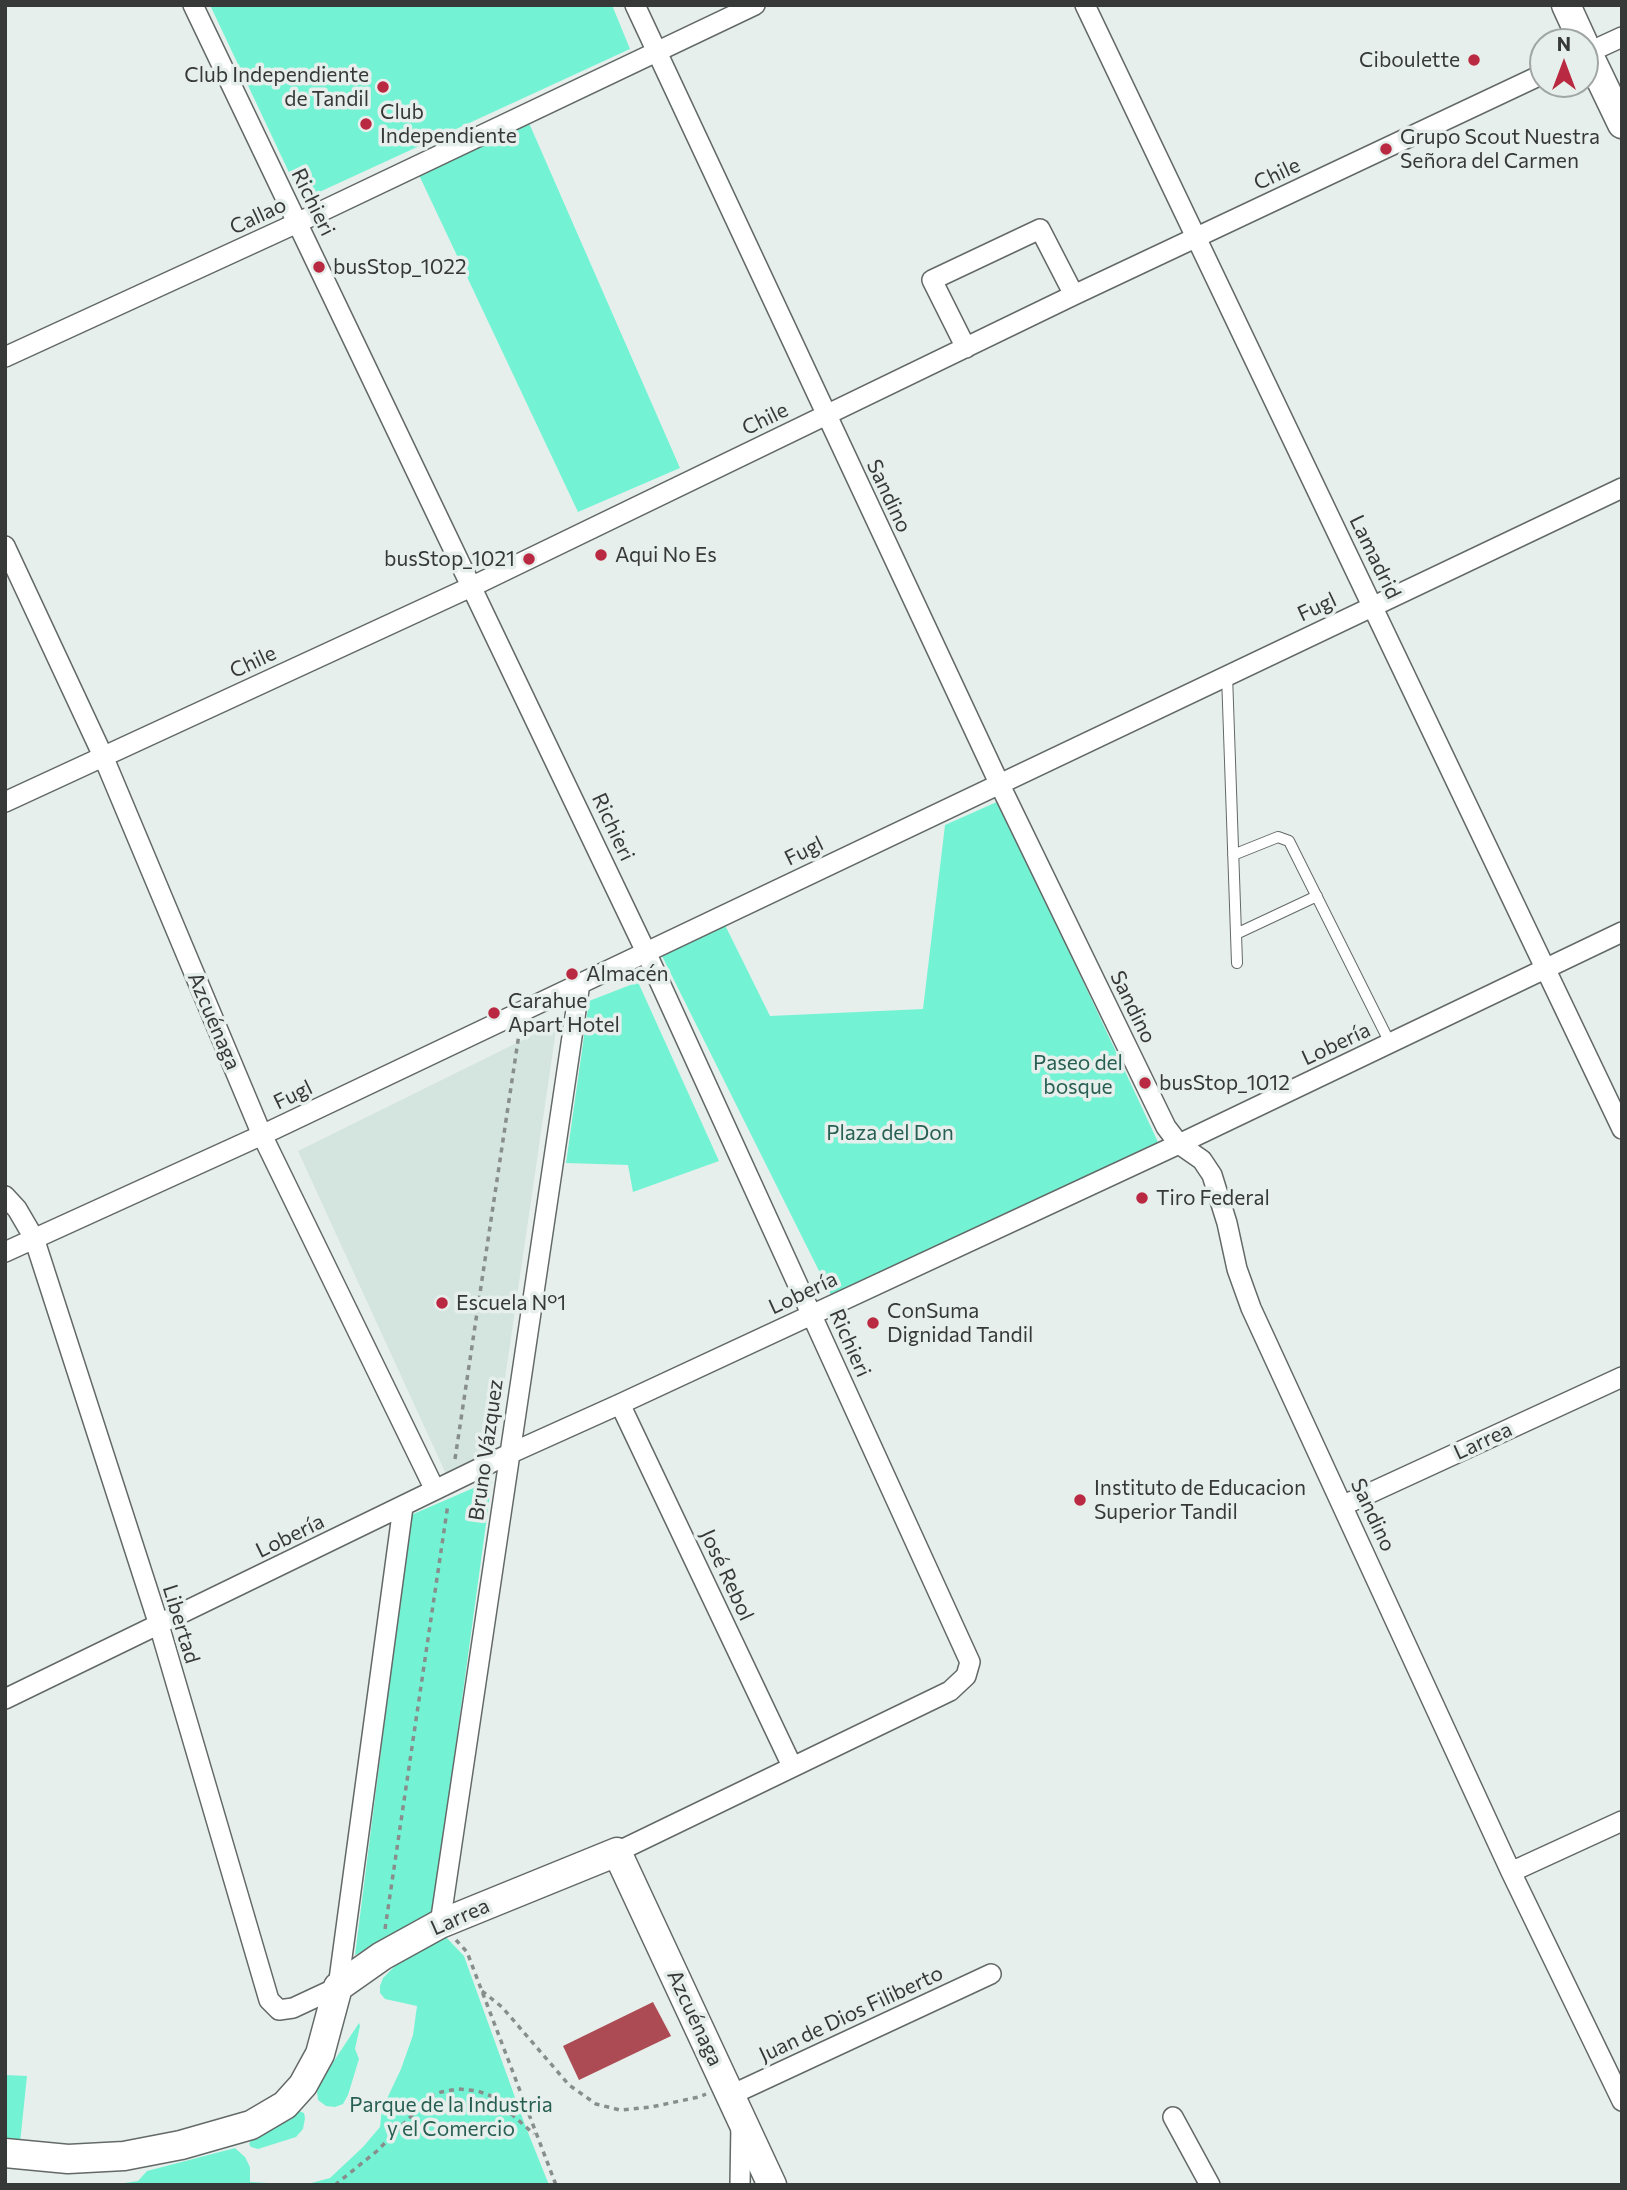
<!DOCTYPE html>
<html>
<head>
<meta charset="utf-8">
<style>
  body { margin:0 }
  #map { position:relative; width:1627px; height:2190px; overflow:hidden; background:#e7efec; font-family:Commissioner,sans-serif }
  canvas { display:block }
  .frame { position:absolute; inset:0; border:7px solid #363938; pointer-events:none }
  .north { position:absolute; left:1529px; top:28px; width:70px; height:70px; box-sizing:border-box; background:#e7efec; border:2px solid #a0a6a4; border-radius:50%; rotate:0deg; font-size:19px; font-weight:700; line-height:28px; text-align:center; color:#363938 }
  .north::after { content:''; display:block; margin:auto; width:24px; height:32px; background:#ba2942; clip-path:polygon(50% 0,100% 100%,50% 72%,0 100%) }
</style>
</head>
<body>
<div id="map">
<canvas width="1627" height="2190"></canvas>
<div class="frame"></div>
<div class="north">N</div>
</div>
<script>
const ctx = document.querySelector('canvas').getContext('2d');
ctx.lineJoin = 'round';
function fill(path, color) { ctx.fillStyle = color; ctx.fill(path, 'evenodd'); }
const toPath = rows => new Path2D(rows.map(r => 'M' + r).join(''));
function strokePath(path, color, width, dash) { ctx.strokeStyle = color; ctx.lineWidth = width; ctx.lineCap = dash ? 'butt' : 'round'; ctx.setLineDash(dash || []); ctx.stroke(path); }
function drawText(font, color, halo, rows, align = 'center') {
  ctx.font = font + ' Commissioner,sans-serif'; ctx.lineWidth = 7; ctx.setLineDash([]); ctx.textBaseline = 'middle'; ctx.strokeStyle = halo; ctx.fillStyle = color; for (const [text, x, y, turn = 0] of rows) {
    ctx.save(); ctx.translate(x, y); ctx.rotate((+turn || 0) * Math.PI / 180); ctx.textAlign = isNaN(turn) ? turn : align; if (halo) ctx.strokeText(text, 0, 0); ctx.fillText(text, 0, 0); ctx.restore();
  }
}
fill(toPath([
  [557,1023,494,1454,446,1474,298,1151]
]), '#d4e4df');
fill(toPath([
  [210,5,612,5,630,49,302,200],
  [529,123,680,468,578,512,418,173],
  [999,801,1158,1142,832,1297,662,956,725,925,770,1016,923,1009,945,825],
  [638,982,719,1161,633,1192,628,1165,566,1163,589,1001],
  [492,1480,432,1919,355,1955,411,1515],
  [444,1935,464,1956,525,2125,549,2185,304,2185,330,2178,363,2147,380,2127,382,2109,401,2069,413,2035,417,2006,385,1999,380,1993,380,1986,383,1978,397,1964],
  [359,2023,360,2026,355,2049,359,2059,348,2095,343,2104,335,2107,326,2106,318,2100,317,2092,322,2079],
  [5,2075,27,2076,20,2143,5,2142],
  [299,2111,304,2113,305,2118,303,2129,296,2137,258,2149,251,2147,249,2144,251,2140,292,2112],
  [235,2148,245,2157,250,2167,250,2182,304,2185,110,2185,138,2181,147,2171]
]), '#74f3d4');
fill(toPath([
  [653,2002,671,2036,579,2080,563,2046]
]), '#ac4b54');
const service = toPath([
  [1227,675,1237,963],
  [1233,855,1278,837,1289,841,1390,1043],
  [1236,934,1317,896]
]);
const minor = toPath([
  [193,5,646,952,970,1662,966,1676,950,1691,617,1852],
  [635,5,999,783,1166,1127,1179,1144,1202,1160,1212,1175,1227,1223,1237,1269,1251,1308,1511,1872,1622,2101],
  [1085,5,1622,1129],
  [1585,54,1622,37],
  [966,348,932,280,1040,229,1074,295],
  [5,357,297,223,755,5],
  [5,546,103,756,262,1135,435,1490],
  [5,802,473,586,1074,295,1543,74],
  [5,1196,17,1209,34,1238,159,1625,269,2000,279,2010,293,2008,338,1987,403,1507],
  [5,1252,262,1135,1622,488],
  [620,1404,792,1766],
  [1344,1505,1622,1377],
  [5,1699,509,1454,620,1404,1179,1144,1622,932],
  [1511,1872,1622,1821],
  [440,1924,580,983],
  [731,2095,991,1974],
  [1173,2117,1210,2185],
  [740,2185,741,2123]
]);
const secondary = toPath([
  [1566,5,1583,42],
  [1585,47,1622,124],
  [5,2153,68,2159,124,2156,181,2145,251,2125,285,2105,303,2085,320,2054,338,1987,382,1956,440,1924,617,1852,772,2185]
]);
strokePath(service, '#636967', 12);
strokePath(minor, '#636967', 22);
strokePath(secondary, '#636967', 31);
strokePath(toPath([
  [455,1459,519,1034],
  [385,1929,448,1504],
  [456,1940,467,1952,556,2185],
  [482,1991,502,2007,569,2085,596,2104,620,2110,651,2107,699,2097,706,2094],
  [335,2185,377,2151,431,2096,441,2092,458,2089,478,2091,491,2096,534,2134]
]), '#888e8c', 3.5, [5, 5]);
strokePath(service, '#fff', 10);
strokePath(minor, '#fff', 19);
strokePath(secondary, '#fff', 28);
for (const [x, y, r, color] of [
  [1474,60,7,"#ba2942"],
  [383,87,7,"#ba2942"],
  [366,124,7,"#ba2942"],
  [1386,149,7,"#ba2942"],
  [319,267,7,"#ba2942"],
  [601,555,7,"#ba2942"],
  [529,559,7,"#ba2942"],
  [572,974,7,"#ba2942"],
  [494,1013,7,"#ba2942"],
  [1145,1083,7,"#ba2942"],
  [1142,1198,7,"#ba2942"],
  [442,1303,7,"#ba2942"],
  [873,1323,7,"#ba2942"],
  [1080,1500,7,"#ba2942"]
]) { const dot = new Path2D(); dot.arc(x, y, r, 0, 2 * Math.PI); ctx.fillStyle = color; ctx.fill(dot); strokePath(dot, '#e7efec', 2.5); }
drawText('21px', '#363938', '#e7efec', [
  ["Ciboulette",1460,60,"right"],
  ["Club Independiente",369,75,"right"],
  ["de Tandil",369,99,"right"],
  ["Club",380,112],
  ["Independiente",380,136],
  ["Grupo Scout Nuestra",1400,137],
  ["Señora del Carmen",1400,161],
  ["busStop_1022",333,267],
  ["Aqui No Es",615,555],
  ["busStop_1021",515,559,"right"],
  ["Almacén",586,974],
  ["Carahue",508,1001],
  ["Apart Hotel",508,1025],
  ["busStop_1012",1159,1083],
  ["Tiro Federal",1156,1198],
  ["Escuela N°1",456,1303],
  ["ConSuma",887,1311],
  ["Dignidad Tandil",887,1335],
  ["Instituto de Educacion",1094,1488],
  ["Superior Tandil",1094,1512]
], 'left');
drawText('21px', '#363938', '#e7efec', [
  ["Chile",1277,174,-25],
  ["Richieri",313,202,64],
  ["Callao",258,216,-25],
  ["Chile",765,419,-26],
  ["Sandino",889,496,65],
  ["Lamadrid",1375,557,64],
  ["Fugl",1317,607,-25],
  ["Chile",253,662,-25],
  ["Richieri",613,827,65],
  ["Fugl",804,851,-26],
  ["Sandino",1133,1007,64],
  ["Azcuénaga",214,1021,67],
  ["Lobería",1336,1044,-25],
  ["Fugl",293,1095,-26],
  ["Lobería",803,1293,-25],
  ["Richieri",850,1343,66],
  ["Larrea",1483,1441,-25],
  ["Bruno Vázquez",486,1450,-82],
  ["Sandino",1373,1515,65],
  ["Lobería",290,1536,-26],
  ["José Rebol",727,1575,65],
  ["Libertad",181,1624,73],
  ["Larrea",460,1917,-24],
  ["Juan de Dios Filiberto",851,2014,-25],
  ["Azcuénaga",695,2018,65]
]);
drawText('21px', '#275f52', '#e7efec', [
  ["Paseo del",1078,1063],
  ["bosque",1078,1087],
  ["Plaza del Don",890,1133],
  ["Parque de la Industria",451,2105],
  ["y el Comercio",451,2129]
]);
</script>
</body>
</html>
